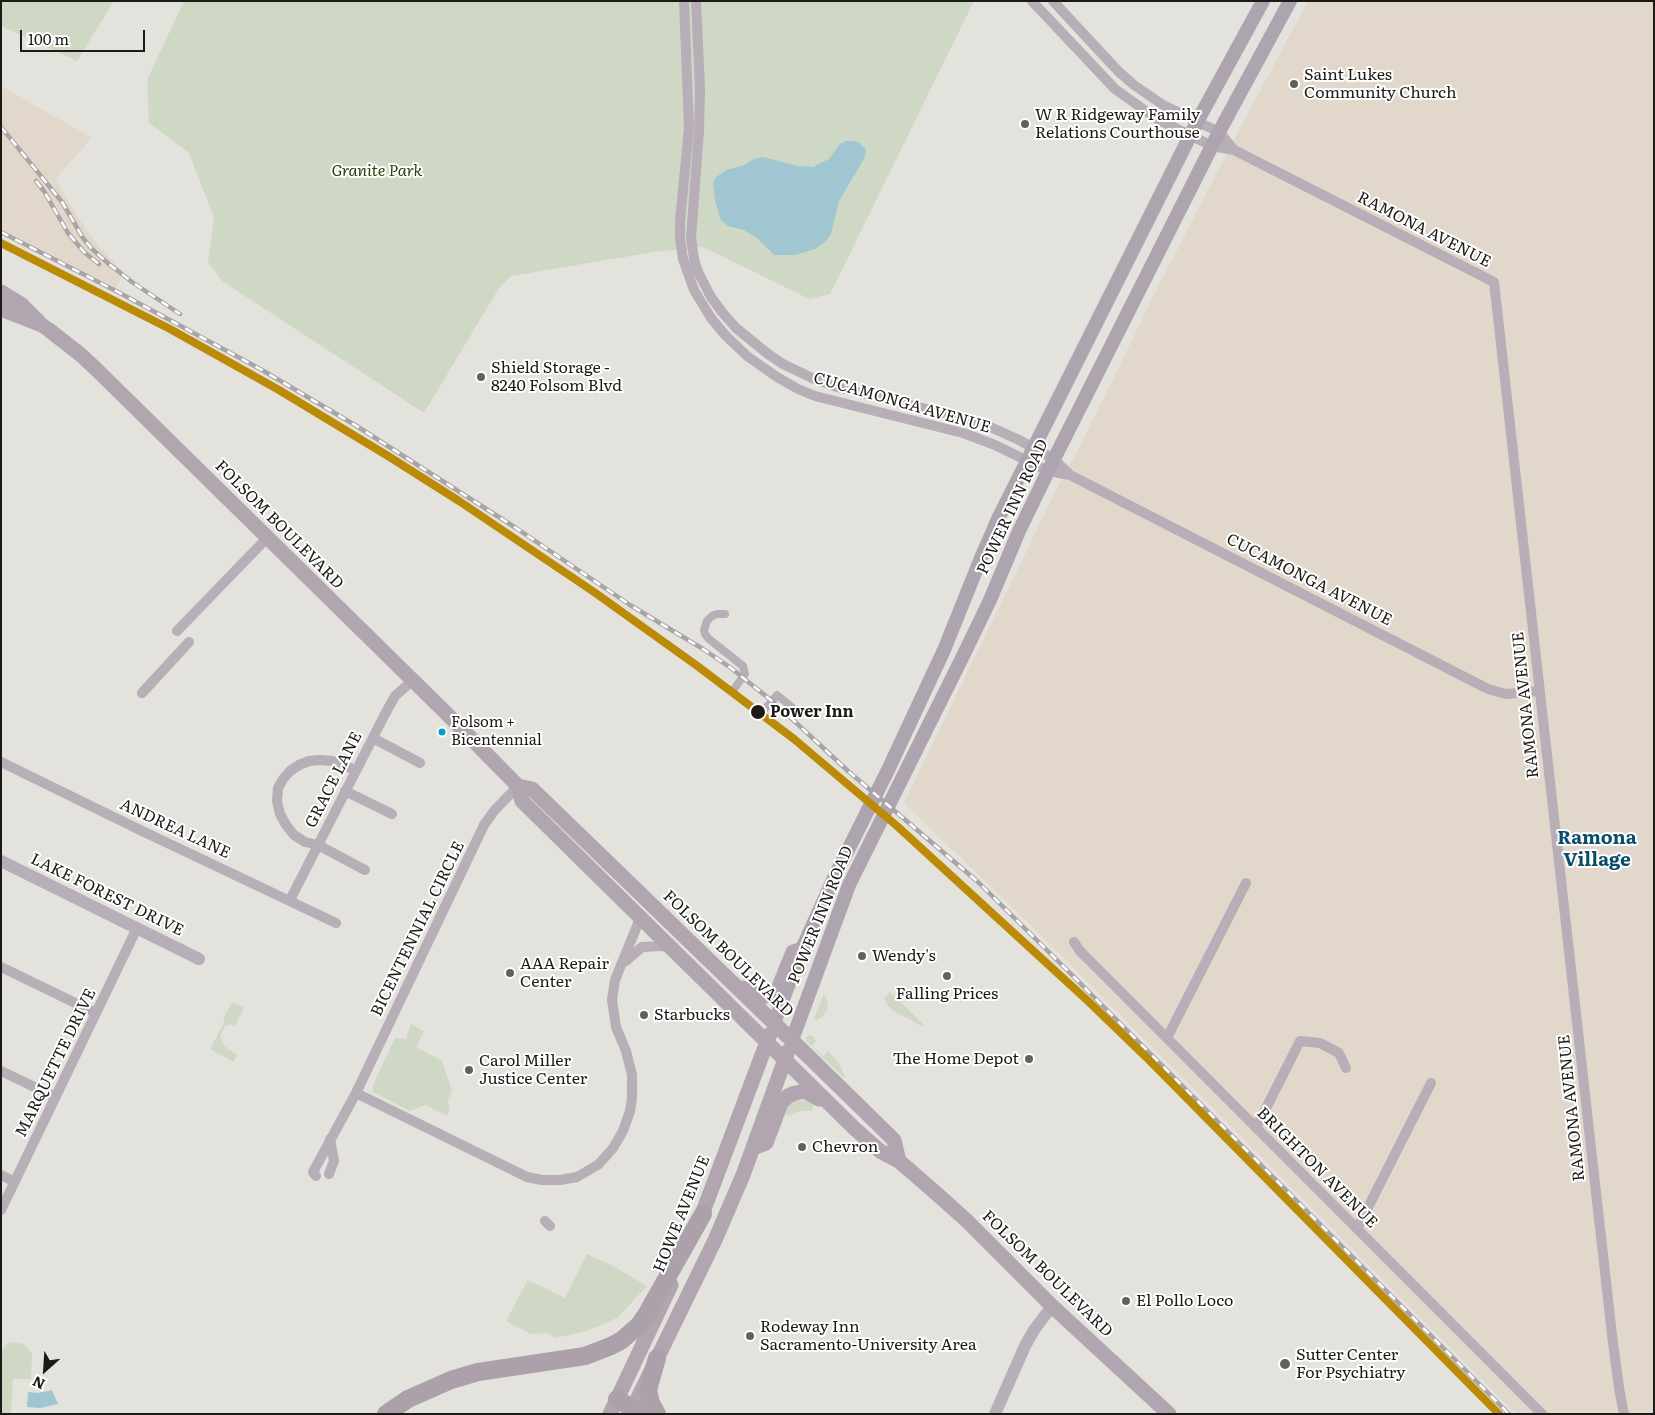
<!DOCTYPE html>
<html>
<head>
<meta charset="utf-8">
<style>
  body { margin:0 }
  #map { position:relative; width:1655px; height:1415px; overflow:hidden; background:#e4e2dc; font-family:Literata,serif }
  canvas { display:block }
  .frame { position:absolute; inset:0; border:2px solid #1c1a16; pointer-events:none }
  .north { position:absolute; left:20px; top:1345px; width:50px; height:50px; -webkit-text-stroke:4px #fff; paint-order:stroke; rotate:206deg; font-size:14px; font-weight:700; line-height:20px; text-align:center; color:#1c1a16 }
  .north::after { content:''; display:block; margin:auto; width:18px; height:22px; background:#1c1a16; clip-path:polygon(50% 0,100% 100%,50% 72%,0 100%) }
  .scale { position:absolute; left:20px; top:30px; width:125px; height:22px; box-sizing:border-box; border:2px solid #1c1a16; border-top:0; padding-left:6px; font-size:15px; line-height:18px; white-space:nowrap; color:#1c1a16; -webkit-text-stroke:4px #fff; paint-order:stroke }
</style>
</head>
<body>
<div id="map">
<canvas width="1655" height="1415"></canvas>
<div class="frame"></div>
<div class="north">N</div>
<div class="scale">100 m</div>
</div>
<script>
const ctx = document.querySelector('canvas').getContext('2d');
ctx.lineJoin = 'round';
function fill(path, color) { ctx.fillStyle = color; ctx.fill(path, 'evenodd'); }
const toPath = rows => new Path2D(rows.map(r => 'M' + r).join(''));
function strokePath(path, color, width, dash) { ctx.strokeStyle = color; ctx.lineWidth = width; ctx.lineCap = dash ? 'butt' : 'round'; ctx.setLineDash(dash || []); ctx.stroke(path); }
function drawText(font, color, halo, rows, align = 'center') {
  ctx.font = font + ' Literata,serif'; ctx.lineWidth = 4; ctx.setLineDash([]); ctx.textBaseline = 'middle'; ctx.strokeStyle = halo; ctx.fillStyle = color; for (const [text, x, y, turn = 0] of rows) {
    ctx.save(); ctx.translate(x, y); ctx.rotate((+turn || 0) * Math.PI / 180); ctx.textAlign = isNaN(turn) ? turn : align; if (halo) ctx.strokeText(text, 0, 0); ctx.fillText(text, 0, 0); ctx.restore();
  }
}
fill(toPath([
  [1308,1,1654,1,1654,1414,1516,1414,1049,943,904,803,1060,482,1075,456,1160,283,1238,132],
  [1,86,92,138,55,179,86,230,105,253,124,272,116,288,1,229]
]), '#e1d8cb');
fill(toPath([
  [1,1,114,1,77,61,1,26],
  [184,1,974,1,830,294,809,299,720,255,702,247,654,252,511,276,499,288,424,413,222,281,208,262,214,218,189,153,149,123,147,80],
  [890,992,924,1025,921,1026,913,1021,897,1013,888,1006,884,999],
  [824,994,828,1003,827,1010,823,1016,816,1021,814,1019],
  [232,1002,244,1008,234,1028,232,1024,225,1026,220,1036,224,1046,237,1055,234,1062,210,1049,225,1021,223,1019],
  [411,1024,424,1031,416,1047,442,1061,452,1091,447,1102,450,1106,447,1116,426,1105,410,1111,373,1092,372,1087,395,1038,406,1039],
  [810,1035,814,1037,816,1041,812,1046,823,1056,828,1051,833,1056,840,1065,845,1077,844,1078,807,1042,806,1037],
  [804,1099,815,1104,811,1111,799,1111,790,1116,784,1113,790,1102,799,1100,804,1101],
  [587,1254,611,1265,647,1286,617,1318,587,1331,555,1338,547,1333,531,1334,506,1321,528,1280,565,1298],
  [12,1342,24,1344,32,1354,31,1379,13,1379,11,1414,1,1414,1,1352,5,1345]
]), '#ced8c4');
fill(toPath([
  [846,141,850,141,859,142,866,150,865,157,839,201,831,234,826,241,815,249,795,255,774,255,756,237,744,230,728,226,721,220,715,201,713,184,715,178,726,170,742,166,754,159,763,157,797,166,813,167,829,159,840,144],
  [52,1390,58,1404,40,1408,27,1407,28,1392,38,1393]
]), '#9fc6d1');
strokePath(toPath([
  [725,614,717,614,712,616,707,621,704,630,705,634,709,639,743,666,745,674,734,689],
  [764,710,777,695,793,708]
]), '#b8aeb7', 8);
strokePath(toPath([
  [684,1,689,128,680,221,680,239,683,259,694,290,711,318,726,336,747,356,777,377,798,389,815,396,963,433,995,445,1048,471,1070,475,1488,689,1506,694,1540,691],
  [696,1,700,89,699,131,691,238,694,259,698,272,711,297,722,312,736,328,768,354,783,364,812,378,837,387,967,419,986,425,1019,440,1054,459,1070,475],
  [1032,1,1115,89,1157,119,1212,146,1234,150,1494,282,1612,1335,1619,1388,1624,1414],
  [1053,1,1119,72,1134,85,1163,105,1219,132,1234,150],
  [177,631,267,538],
  [142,693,189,642],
  [373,738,420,763],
  [1,762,138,829,336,923],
  [356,770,332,761,319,760,309,761,299,765,290,771,283,779,278,788,277,801,280,814,286,825,294,835,305,842,318,845,365,870],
  [345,791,392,814],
  [290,900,384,716,395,696,413,680],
  [1074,942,1080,951,1542,1414],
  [626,961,642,947,662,946,671,948],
  [1,967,96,1013],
  [1167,1038,1246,883],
  [1,1071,55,1097],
  [356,1093,527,1177,542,1180,560,1180,577,1177,589,1170,599,1164,613,1148,623,1131,630,1111,632,1099,632,1075,626,1051,616,1027,612,1000,615,980,641,916],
  [1256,1128,1300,1041,1320,1043,1339,1053,1346,1068],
  [329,1174,334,1161,330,1139],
  [1,1175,15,1182],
  [316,1176,313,1172,356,1093,484,825,494,811,518,786],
  [1,1210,137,928],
  [545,1221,550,1226],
  [1357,1229,1431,1083]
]), '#b8aeb7', 10);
strokePath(toPath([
  [1,861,199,959],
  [995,1414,1025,1346,1034,1330,1052,1306]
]), '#b8aeb7', 12);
strokePath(toPath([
  [774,1023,802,949,834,878,888,770,944,650,981,558,998,519,1197,122,1263,1],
  [792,1040,849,885,962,658,990,600,1019,531,1054,459,1219,132,1290,1]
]), '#aea4af', 14);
strokePath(toPath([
  [1,292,22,305,39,322],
  [1,309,42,325,49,330,81,355,97,370,446,713,518,786,522,801,854,1128,880,1151,899,1161,937,1194,966,1220,1052,1306,1169,1414],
  [518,786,532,789,806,1054,894,1140,899,1161],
  [742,988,761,996,766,996,775,992,778,989,793,952,802,949],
  [753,1148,766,1143,781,1103,788,1096,795,1093,805,1091,819,1099],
  [698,1225,770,1034],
  [610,1414,671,1285],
  [630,1414,715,1240,743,1175,788,1051]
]), '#b1a6af', 15);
strokePath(toPath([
  [657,1358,648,1390,651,1403,657,1414],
  [617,1399,641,1414],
  [386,1414,408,1399,451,1380,478,1372,585,1356,611,1346,622,1340,639,1325,646,1315,703,1214]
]), '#aca1ab', 18);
const rail = toPath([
  [1,127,62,202,83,238,92,249,109,264,132,282,180,314],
  [36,181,44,191,68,233,84,252,99,264],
  [1,232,118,292,262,370,355,425,516,528,630,605,703,649,731,668,777,705,848,771,978,882,1069,972,1509,1414]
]);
strokePath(rail, '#a9a5a6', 4.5);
strokePath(rail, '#fff', 2.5, [8]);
strokePath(toPath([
  [1,243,170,329,279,390,388,456,459,501,594,592,696,665,794,739,897,826,1088,1001,1146,1057,1499,1414]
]), '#bb8a07', 8);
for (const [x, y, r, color] of [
  [1294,84,5,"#62605b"],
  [1025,124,5,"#62605b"],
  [481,377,5,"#62605b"],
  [758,712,8,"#1c1a16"],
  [442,732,4.5,"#01a2c5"],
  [862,956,5,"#62605b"],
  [510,973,5,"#62605b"],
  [947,976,5,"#62605b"],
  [644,1015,5,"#62605b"],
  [1029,1059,5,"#62605b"],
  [469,1070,5,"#62605b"],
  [802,1147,5,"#62605b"],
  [1126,1301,5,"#62605b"],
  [750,1336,5,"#62605b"],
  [1285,1364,6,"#62605b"]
]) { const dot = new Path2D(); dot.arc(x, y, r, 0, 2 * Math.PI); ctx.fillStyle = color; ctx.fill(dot); strokePath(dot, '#fff', 2); }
drawText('15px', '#1c1a16', '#fff', [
  ["Folsom +",451,723],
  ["Bicentennial",451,741]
], 'left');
drawText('16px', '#1c1a16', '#fff', [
  ["Saint Lukes",1304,75],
  ["Community Church",1304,93],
  ["W R Ridgeway Family",1035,115],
  ["Relations Courthouse",1035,133],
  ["Shield Storage -",491,368],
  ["8240 Folsom Blvd",491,386],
  ["Wendy's",872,956],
  ["AAA Repair",520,964],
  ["Center",520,982],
  ["Falling Prices",947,994,"center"],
  ["Starbucks",654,1015],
  ["The Home Depot",1019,1059,"right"],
  ["Carol Miller",479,1061],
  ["Justice Center",479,1079],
  ["Chevron",812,1147],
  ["El Pollo Loco",1136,1301],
  ["Rodeway Inn",760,1327],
  ["Sacramento-University Area",760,1345],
  ["Sutter Center",1296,1355],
  ["For Psychiatry",1296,1373]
], 'left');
drawText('italic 16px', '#254405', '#fff', [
  ["Granite Park",377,171]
]);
drawText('16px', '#1c1a16', '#fff', [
  ["RAMONA AVENUE",1424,230,27],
  ["CUCAMONGA AVENUE",902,403,16],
  ["POWER INN ROAD",1013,507,-65],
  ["FOLSOM BOULEVARD",279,525,45],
  ["CUCAMONGA AVENUE",1309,580,27],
  ["RAMONA AVENUE",1526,705,-96],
  ["GRACE LANE",334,780,-63],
  ["ANDREA LANE",175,829,25],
  ["LAKE FOREST DRIVE",107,895,26],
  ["POWER INN ROAD",821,915,-68],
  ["BICENTENNIAL CIRCLE",418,929,-64],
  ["FOLSOM BOULEVARD",728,954,44],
  ["MARQUETTE DRIVE",56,1063,-64],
  ["RAMONA AVENUE",1572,1108,-96],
  ["BRIGHTON AVENUE",1317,1168,45],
  ["HOWE AVENUE",682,1214,-68],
  ["FOLSOM BOULEVARD",1047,1274,44]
]);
drawText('bold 16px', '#1c1a16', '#fff', [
  ["Power Inn",770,712]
], 'left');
drawText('bold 19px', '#094d6c', '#fff', [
  ["Ramona",1597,838],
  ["Village",1597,860]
]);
</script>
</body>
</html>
